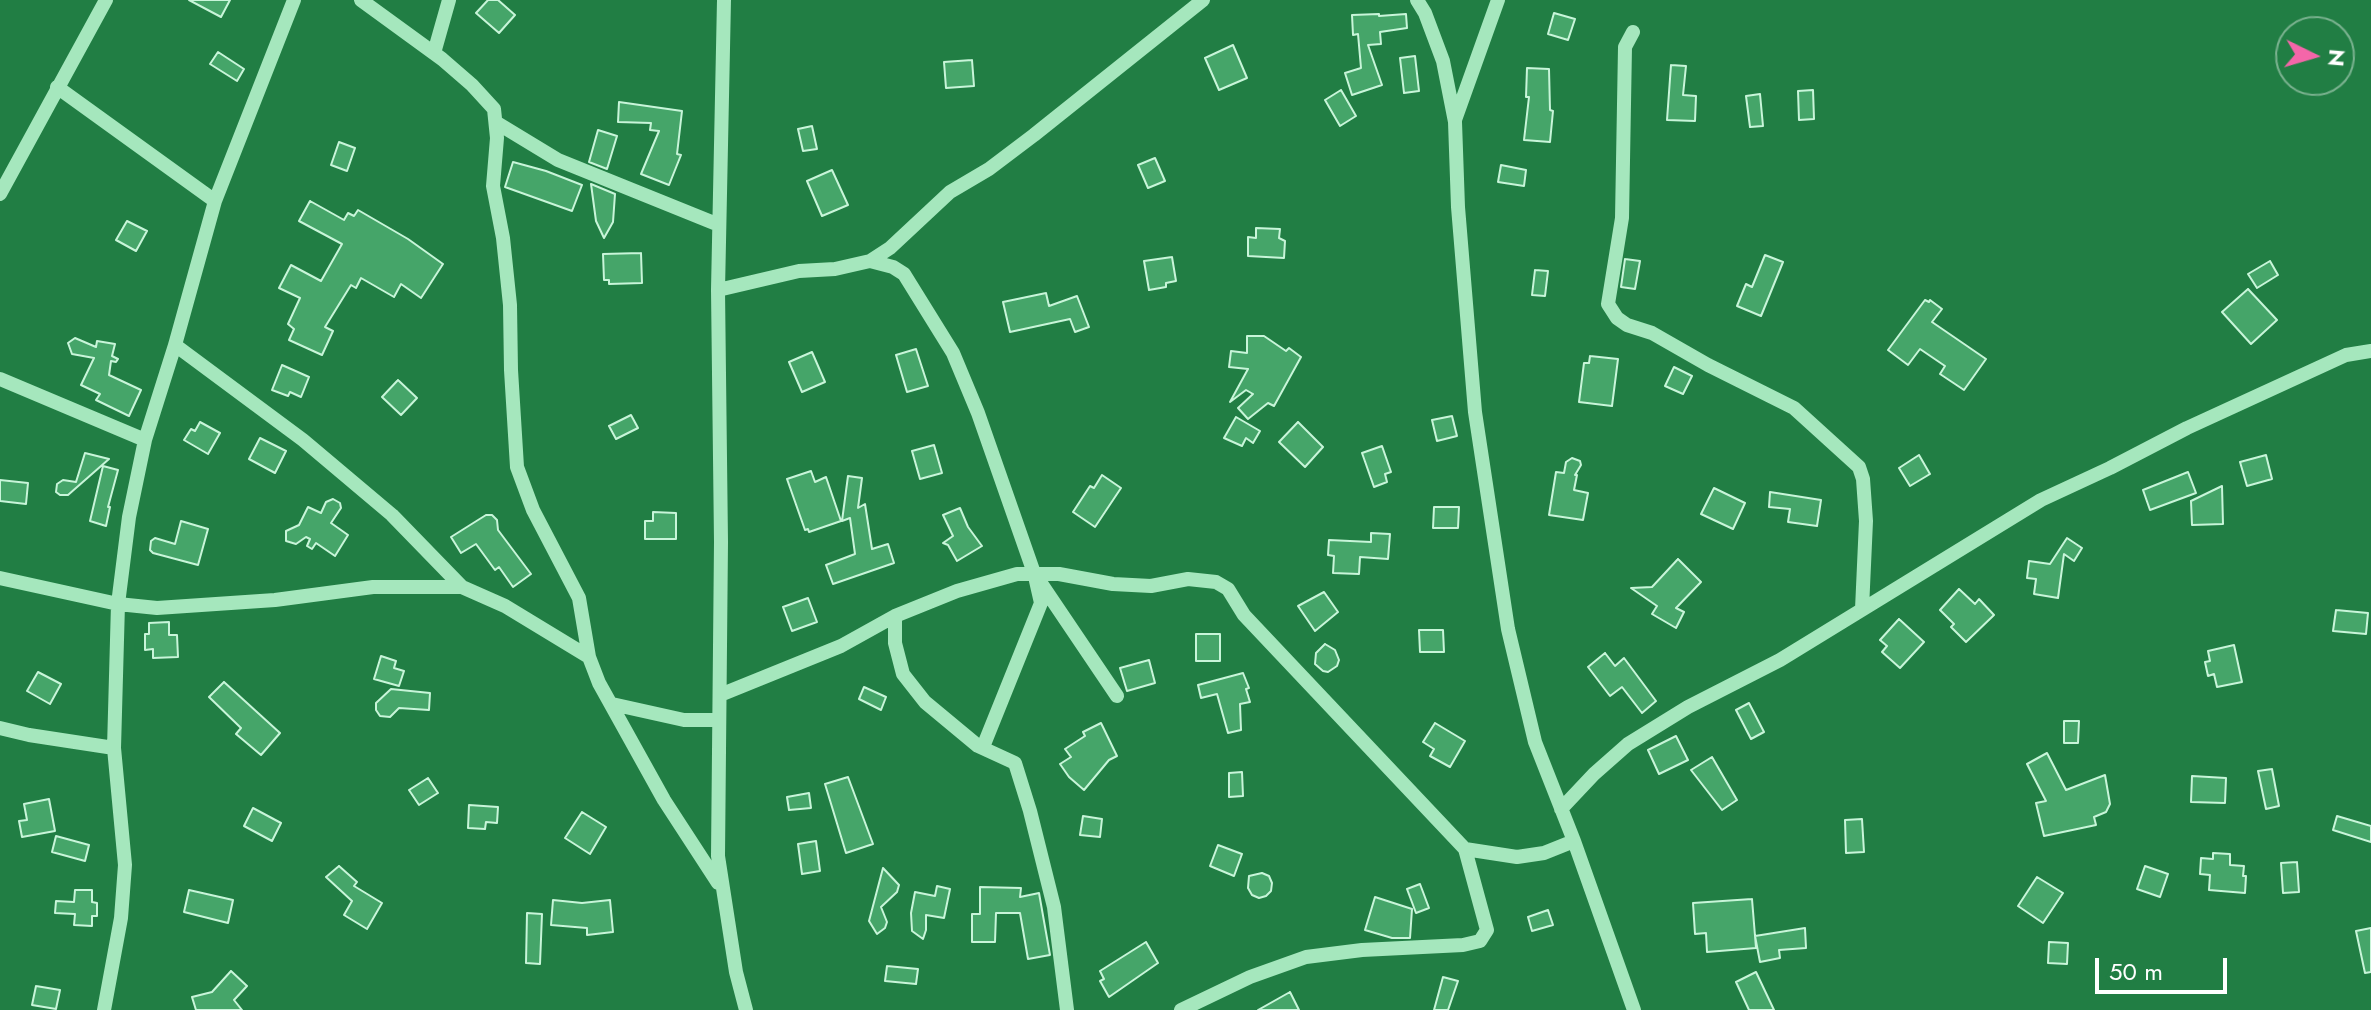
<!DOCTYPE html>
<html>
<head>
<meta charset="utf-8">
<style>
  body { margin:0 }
  #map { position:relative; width:2371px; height:1010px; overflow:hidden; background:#217e44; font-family:Jost,sans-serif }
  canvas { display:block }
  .north { position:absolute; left:2275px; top:16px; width:80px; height:80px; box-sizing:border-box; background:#217e44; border:2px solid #7ab28f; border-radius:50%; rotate:95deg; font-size:22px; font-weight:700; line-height:32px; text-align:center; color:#fff }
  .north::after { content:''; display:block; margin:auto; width:28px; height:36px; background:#f466a9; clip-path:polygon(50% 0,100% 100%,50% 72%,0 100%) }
  .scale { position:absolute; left:2095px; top:958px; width:132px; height:36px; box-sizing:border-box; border:4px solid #fff; border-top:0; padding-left:10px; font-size:24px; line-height:28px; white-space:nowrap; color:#fff; -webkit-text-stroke:6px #217e44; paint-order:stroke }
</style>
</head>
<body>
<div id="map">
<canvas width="2371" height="1010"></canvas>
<div class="north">N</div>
<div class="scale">50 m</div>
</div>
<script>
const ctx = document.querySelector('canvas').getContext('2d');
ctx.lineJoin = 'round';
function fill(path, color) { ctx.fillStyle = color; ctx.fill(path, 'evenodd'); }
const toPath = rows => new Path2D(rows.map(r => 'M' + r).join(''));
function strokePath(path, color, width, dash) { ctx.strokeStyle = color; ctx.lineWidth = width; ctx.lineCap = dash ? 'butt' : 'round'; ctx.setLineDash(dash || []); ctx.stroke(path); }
const building = toPath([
  [189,0,230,0,221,17,189,0],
  [488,0,498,0,515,15,499,33,476,13,488,0],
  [1554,13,1575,19,1568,40,1548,34,1554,13],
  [1379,14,1379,16,1406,14,1407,28,1380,32,1381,44,1368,45,1382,85,1352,95,1345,73,1361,68,1358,34,1353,35,1352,15,1379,14],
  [1233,45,1247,78,1219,90,1205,58,1233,45],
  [218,52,244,69,237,81,210,64,218,52],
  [1415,56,1419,91,1404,93,1400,58,1415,56],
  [972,60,974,86,946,88,944,62,972,60],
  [1671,65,1686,66,1683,95,1696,96,1695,121,1667,120,1671,65],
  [1527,68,1549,69,1550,110,1553,111,1550,142,1524,140,1529,97,1526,97,1527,68],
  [1341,90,1356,116,1340,126,1325,100,1341,90],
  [1813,90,1814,119,1799,120,1798,91,1813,90],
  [1760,94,1763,126,1750,127,1746,96,1760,94],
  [619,102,682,111,677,154,681,155,669,185,641,174,659,131,650,130,651,123,618,122,619,102],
  [812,126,817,149,803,151,798,129,812,126],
  [598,130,617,136,607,169,589,162,598,130],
  [339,142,355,148,347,171,331,165,339,142],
  [1155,158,1165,181,1148,188,1138,165,1155,158],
  [513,162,546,171,582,185,572,211,505,187,513,162],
  [1501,165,1526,170,1524,186,1498,182,1501,165],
  [832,170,848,205,822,216,807,181,832,170],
  [591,184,615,194,613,222,604,238,596,221,591,184],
  [310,201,344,220,348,213,354,216,358,210,408,239,443,264,421,298,401,284,394,297,361,278,356,288,351,285,325,327,333,331,322,355,289,340,294,329,288,324,300,298,279,288,291,265,321,281,342,244,299,221,310,201],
  [127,221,147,231,136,251,116,240,127,221],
  [1256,228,1280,229,1279,238,1285,241,1284,258,1248,256,1248,237,1256,238,1256,228],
  [641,253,642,283,609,284,609,280,604,280,603,254,641,253],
  [1765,255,1783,262,1761,316,1737,306,1746,284,1752,287,1765,255],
  [1172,257,1176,281,1166,283,1166,287,1149,290,1144,261,1172,257],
  [1625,259,1640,261,1635,289,1621,287,1625,259],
  [2270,261,2278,275,2257,288,2248,274,2270,261],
  [1535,270,1548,271,1545,296,1532,295,1535,270],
  [2248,289,2277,320,2251,344,2222,312,2248,289],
  [1046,293,1049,306,1077,296,1089,327,1075,332,1070,319,1010,332,1003,302,1046,293],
  [1925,300,1929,302,1930,300,1942,309,1932,322,1986,359,1964,390,1940,374,1945,366,1920,349,1908,365,1888,350,1925,300],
  [1247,336,1264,336,1286,351,1289,348,1301,357,1274,406,1268,403,1248,419,1238,408,1253,394,1246,390,1230,402,1248,369,1229,367,1231,351,1247,353,1247,336],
  [75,338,96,347,97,341,115,344,112,356,118,359,116,362,111,361,109,375,141,390,129,416,96,400,100,394,81,385,94,358,72,354,68,343,75,338],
  [916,349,928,386,907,392,896,355,916,349],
  [812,352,825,382,802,392,789,362,812,352],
  [1590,356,1618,359,1612,406,1579,402,1584,363,1589,363,1590,356],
  [282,365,309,377,301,397,290,392,288,396,272,390,282,365],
  [1674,367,1692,376,1683,394,1665,386,1674,367],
  [398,380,417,398,401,415,382,397,398,380],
  [631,415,638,428,616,439,609,426,631,415],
  [1452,416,1457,436,1437,441,1432,420,1452,416],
  [1236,417,1260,431,1253,443,1246,438,1242,446,1224,438,1236,417],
  [200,422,220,433,208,454,184,440,191,429,195,431,200,422],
  [1298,422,1323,447,1305,467,1279,442,1298,422],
  [260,438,286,451,275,473,249,459,260,438],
  [934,445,942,473,920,479,912,451,934,445],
  [1382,446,1391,472,1385,474,1387,482,1374,487,1362,453,1382,446],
  [85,453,109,459,68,495,60,495,56,492,57,484,63,480,76,482,85,453],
  [1919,455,1930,474,1910,486,1899,468,1919,455],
  [2266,455,2272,479,2247,486,2240,462,2266,455],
  [1572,458,1580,461,1581,465,1575,475,1577,475,1574,490,1588,493,1583,520,1549,515,1556,472,1564,473,1566,462,1572,458],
  [103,466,118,470,108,507,110,507,106,526,90,521,103,466],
  [811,471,815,482,826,477,841,521,809,532,808,529,805,530,787,479,811,471],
  [2188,472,2196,493,2150,510,2143,490,2188,472],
  [1102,475,1121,488,1095,527,1073,512,1090,486,1094,488,1102,475],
  [848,476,862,478,858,508,865,504,872,549,888,544,894,563,833,584,826,565,855,554,850,518,842,521,848,476],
  [0,480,28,483,26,504,0,501,0,480],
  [2222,486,2223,524,2192,525,2191,501,2222,486],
  [1714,488,1745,503,1733,529,1701,514,1714,488],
  [1770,492,1821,500,1817,526,1788,522,1790,509,1769,507,1770,492],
  [333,499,340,503,341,508,331,523,348,535,335,556,316,543,312,549,307,546,310,539,306,537,296,544,286,541,286,531,299,525,308,507,321,513,326,502,333,499],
  [1434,507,1459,507,1458,528,1433,528,1434,507],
  [960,508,968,527,982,546,957,561,948,545,943,543,953,536,943,515,960,508],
  [653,512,676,513,676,539,645,539,645,521,653,521,653,512],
  [486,515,492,515,497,520,498,530,531,574,513,587,499,567,495,570,476,544,461,553,451,537,486,515],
  [181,521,208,529,198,565,153,553,150,550,151,541,155,538,175,544,181,521],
  [1371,533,1390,534,1388,559,1360,557,1359,574,1333,573,1334,556,1328,555,1329,540,1371,542,1371,533],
  [2067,538,2082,548,2074,561,2064,554,2058,598,2034,594,2036,579,2027,578,2029,561,2050,564,2067,538],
  [1678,559,1701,582,1676,608,1684,612,1676,628,1652,614,1657,606,1631,588,1652,587,1678,559],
  [1959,589,1975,604,1979,599,1994,615,1966,642,1951,627,1954,624,1940,610,1959,589],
  [1324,592,1338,612,1315,631,1298,606,1324,592],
  [808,598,817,622,792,631,783,607,808,598],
  [2336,610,2368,613,2366,634,2333,631,2336,610],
  [1899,619,1924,642,1900,668,1882,652,1887,646,1880,640,1899,619],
  [169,622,169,635,177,635,178,657,153,658,153,649,145,650,145,634,149,634,149,623,169,622],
  [1419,630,1443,630,1444,652,1420,652,1419,630],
  [1196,634,1220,634,1220,661,1196,661,1196,634],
  [1325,644,1335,650,1339,660,1337,666,1328,672,1323,671,1315,664,1316,653,1325,644],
  [2234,645,2242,682,2217,687,2214,674,2208,676,2205,662,2210,661,2208,651,2234,645],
  [1605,653,1615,666,1624,658,1656,701,1642,713,1622,687,1610,696,1588,667,1605,653],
  [381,656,396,661,394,668,404,671,399,686,374,679,381,656],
  [1149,660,1155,683,1127,691,1120,668,1149,660],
  [38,672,61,684,50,704,27,691,38,672],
  [1243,673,1249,688,1246,689,1250,702,1240,704,1241,730,1228,733,1217,694,1201,698,1198,685,1243,673],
  [224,682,280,733,261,755,236,734,241,728,209,697,224,682],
  [864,687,886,697,881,710,859,699,864,687],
  [391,689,430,693,429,710,399,708,390,717,380,716,376,710,376,703,391,689],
  [1749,703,1764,732,1751,739,1736,710,1749,703],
  [2064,721,2079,721,2078,743,2064,743,2064,721],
  [1101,723,1117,756,1109,760,1084,790,1069,777,1060,764,1071,757,1065,749,1085,736,1083,732,1101,723],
  [1435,723,1465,741,1450,767,1430,756,1434,749,1423,742,1435,723],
  [1676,736,1688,760,1659,774,1648,750,1676,736],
  [2047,753,2066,790,2105,775,2110,804,2106,812,2094,817,2096,825,2044,836,2036,803,2046,801,2027,764,2047,753],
  [1712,757,1737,800,1722,810,1691,770,1712,757],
  [2272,769,2279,806,2266,809,2258,771,2272,769],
  [1242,772,1243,796,1229,797,1229,773,1242,772],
  [2192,776,2226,778,2225,803,2191,802,2192,776],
  [848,777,873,844,846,853,825,784,848,777],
  [428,778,438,793,419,805,409,790,428,778],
  [809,793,811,808,789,810,787,797,809,793],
  [49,799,55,831,22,837,19,821,27,820,24,804,49,799],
  [469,805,498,807,497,823,486,822,485,829,468,828,469,805],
  [253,808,281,823,272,841,244,826,253,808],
  [582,812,606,827,590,854,565,838,582,812],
  [1083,816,1102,819,1100,837,1080,835,1083,816],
  [2337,816,2371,826,2371,842,2333,830,2337,816],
  [1862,819,1864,852,1846,853,1845,820,1862,819],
  [56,836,89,845,85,861,52,852,56,836],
  [816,841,820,871,802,874,798,844,816,841],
  [1218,845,1242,854,1234,876,1210,866,1218,845],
  [2213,853,2230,854,2230,865,2244,866,2243,876,2246,876,2245,893,2209,890,2210,875,2200,874,2201,858,2213,859,2213,853],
  [2297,862,2299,892,2283,893,2281,863,2297,862],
  [339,866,357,882,354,886,382,903,367,929,344,915,352,901,326,877,339,866],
  [2145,866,2168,874,2160,897,2137,889,2145,866],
  [883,868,899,885,897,892,881,907,887,922,885,928,877,934,869,921,883,868],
  [1262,873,1269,876,1272,883,1271,891,1266,896,1259,898,1252,895,1248,888,1249,876,1262,873],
  [2037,877,2063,893,2043,923,2018,906,2037,877],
  [1420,884,1429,908,1416,913,1407,889,1420,884],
  [937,886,950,889,944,918,926,915,926,930,923,939,912,931,911,913,915,892,935,896,937,886],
  [980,887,1021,888,1020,897,1039,893,1050,955,1028,959,1020,913,996,913,995,942,972,942,972,914,980,914,980,887],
  [75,890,92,890,92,902,97,903,97,916,92,916,92,926,74,925,75,914,55,913,56,901,74,902,75,890],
  [189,890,233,900,228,923,184,912,189,890],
  [1375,897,1412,909,1410,938,1392,938,1365,930,1375,897],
  [1752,899,1756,948,1707,952,1706,933,1695,934,1693,903,1752,899],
  [553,900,582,903,610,900,613,932,587,935,587,928,551,925,553,900],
  [1548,910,1553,925,1532,931,1528,917,1548,910],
  [527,913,542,914,540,964,526,963,527,913],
  [1805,928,1806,948,1779,950,1780,958,1760,962,1755,936,1805,928],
  [2371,928,2371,972,2365,973,2356,931,2371,928],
  [1146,942,1158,963,1109,997,1100,981,1104,979,1100,971,1146,942],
  [2049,942,2068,943,2067,964,2048,963,2049,942],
  [887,966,918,969,916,984,885,981,887,966],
  [231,971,247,986,234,1000,242,1010,196,1010,192,997,212,992,231,971],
  [1756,972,1774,1010,1749,1010,1736,982,1756,972],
  [1443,977,1458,981,1448,1010,1434,1010,1443,977],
  [36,986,60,990,56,1009,32,1005,36,986],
  [1290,992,1299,1010,1258,1010,1290,992]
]);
fill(building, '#45a569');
strokePath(building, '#c8f5d9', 2);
strokePath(toPath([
  [361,0,442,59,472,85,494,109,497,138,493,186,503,238,510,305,511,370,517,467,533,510,579,598,589,657,599,683,664,800,718,883],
  [724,0,718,290,721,542,718,856,736,972,746,1010],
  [1417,0,1425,13,1443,61,1455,122,1458,207,1475,412,1508,629,1535,742,1574,841,1634,1010],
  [1633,32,1625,47,1622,218,1608,304,1617,318,1627,325,1652,333,1708,365,1794,408,1859,467,1863,479,1866,521,1862,609],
  [434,53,449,0],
  [57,87,215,201],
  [1455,120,1498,0],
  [497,123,558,160,719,225],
  [0,194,106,0],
  [870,261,893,267,904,274,953,353,978,413,1034,573,1117,696],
  [718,290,799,271,835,269,870,261,890,248,950,192,989,169,1034,135,1203,0],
  [175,345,303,440,392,515,462,587],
  [0,379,145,440],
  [0,578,118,604,157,608,275,600,373,587,462,587,505,606,589,657],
  [895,616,895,643,903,674,925,702,978,746,1015,763,1030,811,1054,907,1067,1010],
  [720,695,841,646,895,616,957,591,1017,574,1059,574,1113,584,1151,586,1188,579,1216,582,1228,589,1244,615,1465,849,1517,857,1544,853,1574,841],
  [612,704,684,720,718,720],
  [0,728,29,735,114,748],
  [983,747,1041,603,1036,581],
  [1561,809,1594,774,1628,744,1688,707,1780,660,2041,500,2110,468,2187,428,2346,355,2371,351],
  [104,1010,121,918,125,865,114,748,118,604,129,517,145,440,175,345,215,201,294,0],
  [1181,1010,1250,977,1306,957,1362,950,1463,945,1480,941,1487,930,1465,849]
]), '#a5e7bd', 14);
</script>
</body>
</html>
